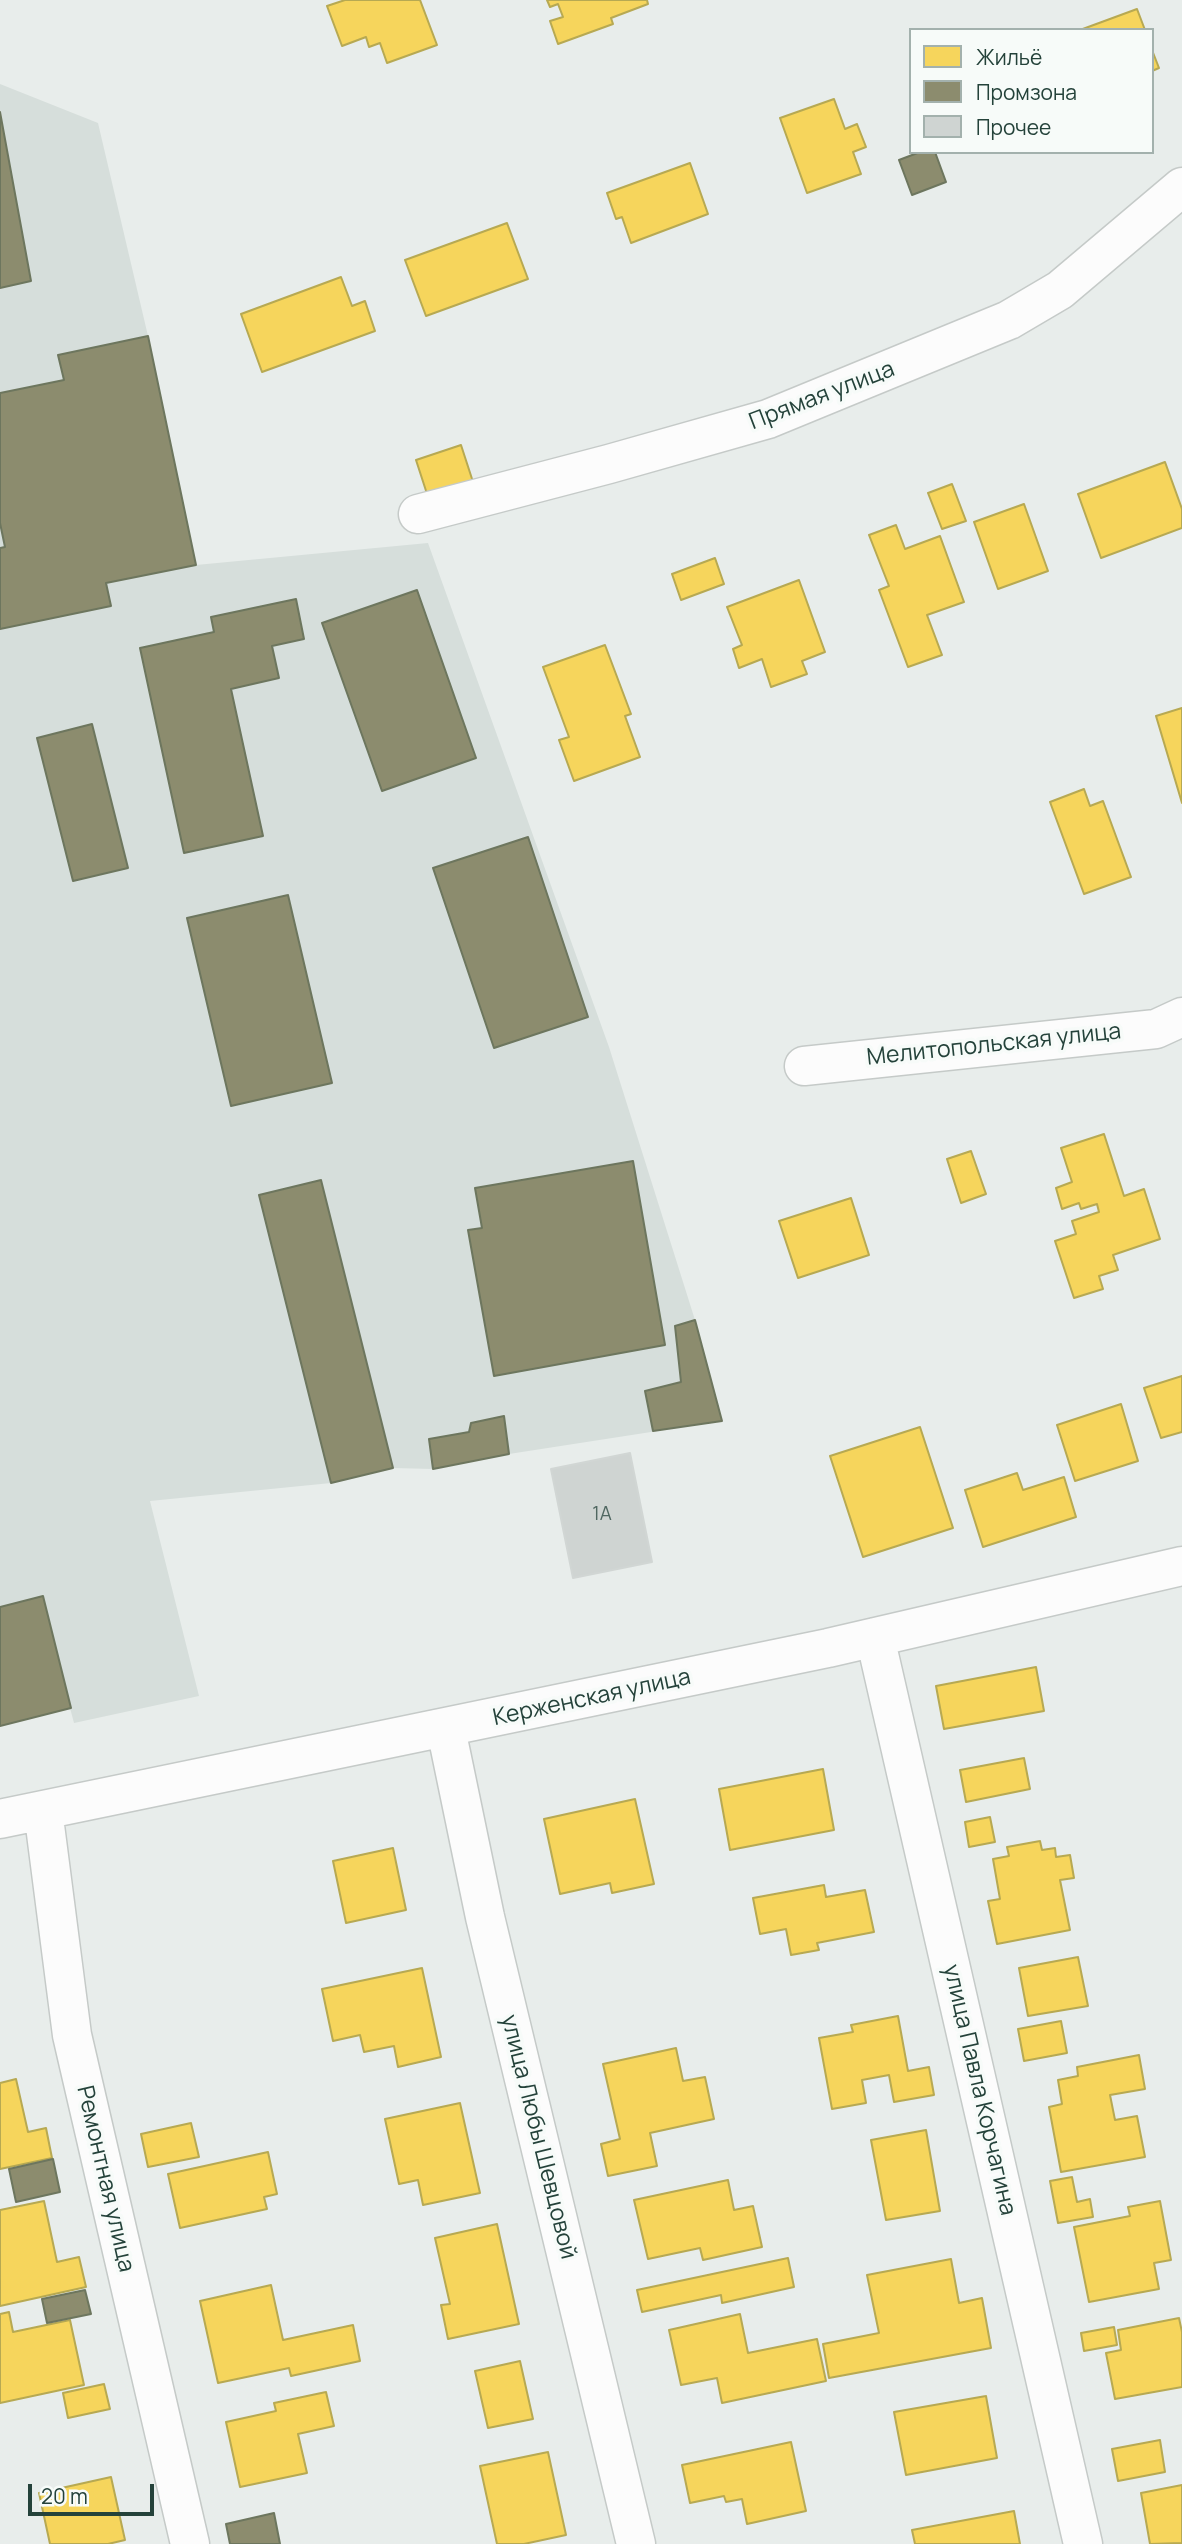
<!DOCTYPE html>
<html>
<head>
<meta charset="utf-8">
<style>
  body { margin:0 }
  #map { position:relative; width:1182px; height:2544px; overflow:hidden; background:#e8edeb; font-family:Manrope,sans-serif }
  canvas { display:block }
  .legend { position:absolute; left:909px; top:28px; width:245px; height:126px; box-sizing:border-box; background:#f7fbf9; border:2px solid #a3b1ad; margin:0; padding:9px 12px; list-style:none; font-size:21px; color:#24423a }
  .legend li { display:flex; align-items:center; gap:14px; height:35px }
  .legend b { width:35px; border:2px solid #a3b1ad }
  .scale { position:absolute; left:28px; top:2484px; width:126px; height:32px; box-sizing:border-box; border:4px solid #24423a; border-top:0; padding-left:9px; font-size:21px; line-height:24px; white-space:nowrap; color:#24423a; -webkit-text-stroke:5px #f7fbf9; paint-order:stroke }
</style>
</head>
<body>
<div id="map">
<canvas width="1182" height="2544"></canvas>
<ul class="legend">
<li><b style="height:19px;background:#f6d55c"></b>Жильё</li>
<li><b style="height:19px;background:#8c8c6e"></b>Промзона</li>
<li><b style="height:19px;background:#cfd4d2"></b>Прочее</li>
</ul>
<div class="scale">20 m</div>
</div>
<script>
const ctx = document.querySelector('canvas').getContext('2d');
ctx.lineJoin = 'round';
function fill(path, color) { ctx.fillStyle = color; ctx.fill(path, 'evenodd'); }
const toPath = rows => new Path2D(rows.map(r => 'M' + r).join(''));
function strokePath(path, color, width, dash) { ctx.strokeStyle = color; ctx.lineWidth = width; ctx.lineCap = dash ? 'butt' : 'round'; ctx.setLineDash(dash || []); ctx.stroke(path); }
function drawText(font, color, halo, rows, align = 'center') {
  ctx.font = font + ' Manrope,sans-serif'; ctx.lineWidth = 7; ctx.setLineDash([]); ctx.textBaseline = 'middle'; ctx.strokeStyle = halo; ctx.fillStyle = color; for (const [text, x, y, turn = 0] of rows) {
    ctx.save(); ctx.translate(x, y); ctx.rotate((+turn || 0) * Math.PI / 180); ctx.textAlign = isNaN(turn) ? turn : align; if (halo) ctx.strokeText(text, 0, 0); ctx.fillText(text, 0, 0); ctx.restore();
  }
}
fill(toPath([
  [0,84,98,123,148,336,196,565,428,543,609,1047,695,1320,722,1421,509,1454,433,1469,393,1468,331,1483,150,1501,199,1696,74,1723,70,1708,0,1726]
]), '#d6dedb');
const homes = toPath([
  [345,0,420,0,437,45,387,63,380,43,369,47,366,37,342,46,327,6,345,0],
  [547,0,647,0,648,4,611,18,613,24,558,44,550,21,563,17,558,4,550,7,547,0],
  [1137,9,1145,30,1080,30,1137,9],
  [1152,50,1159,68,1152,71,1152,50],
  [834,99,845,129,857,124,866,147,853,152,861,174,807,193,780,118,834,99],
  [690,163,708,214,631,243,622,217,616,219,607,193,690,163],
  [507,223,528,279,426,316,405,260,507,223],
  [341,277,352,306,365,301,375,331,262,372,241,314,341,277],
  [461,445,474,485,429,500,416,460,461,445],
  [1165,462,1182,509,1182,528,1101,558,1078,494,1165,462],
  [952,484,966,521,942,529,928,493,952,484],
  [1024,504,1048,571,998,589,974,522,1024,504],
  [896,525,905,549,940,536,964,602,927,615,942,655,908,667,879,590,889,586,869,535,896,525],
  [715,558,724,584,681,600,672,574,715,558],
  [799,580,825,652,802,661,807,674,771,687,762,659,739,668,733,649,742,645,727,607,799,580],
  [605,645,631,714,625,716,640,757,574,781,559,740,569,737,543,667,605,645],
  [1182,708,1182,803,1156,716,1182,708],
  [1084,789,1090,806,1103,801,1131,877,1084,894,1050,802,1084,789],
  [1104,1134,1124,1196,1144,1189,1160,1239,1113,1255,1118,1270,1099,1276,1103,1289,1074,1298,1055,1241,1076,1234,1072,1221,1099,1212,1097,1204,1081,1209,1079,1203,1062,1209,1056,1188,1072,1182,1061,1148,1104,1134],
  [971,1151,986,1194,961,1203,947,1159,971,1151],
  [851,1198,869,1255,798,1278,779,1221,851,1198],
  [1182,1376,1182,1432,1161,1438,1144,1388,1182,1376],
  [1121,1404,1138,1461,1075,1481,1057,1425,1121,1404],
  [920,1427,953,1528,863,1557,830,1456,920,1427],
  [1017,1473,1023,1490,1064,1477,1076,1517,983,1547,965,1490,1017,1473],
  [1036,1667,1044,1711,944,1729,936,1686,1036,1667],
  [1024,1758,1030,1789,966,1802,960,1770,1024,1758],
  [823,1769,834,1830,730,1850,719,1789,823,1769],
  [635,1799,654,1884,612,1893,610,1883,560,1894,544,1819,635,1799],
  [990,1817,995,1842,969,1847,965,1822,990,1817],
  [1040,1841,1042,1850,1055,1848,1056,1857,1070,1855,1074,1878,1060,1880,1070,1930,997,1944,988,1901,1000,1899,993,1859,1009,1856,1007,1847,1040,1841],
  [393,1848,406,1910,346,1923,333,1861,393,1848],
  [824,1885,826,1897,865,1890,874,1932,817,1943,819,1950,791,1955,786,1929,760,1934,753,1898,824,1885],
  [1078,1957,1088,2006,1028,2016,1019,1968,1078,1957],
  [422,1968,441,2057,398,2067,394,2046,364,2052,360,2035,333,2041,322,1989,422,1968],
  [898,2016,908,2071,929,2067,934,2095,894,2102,889,2075,862,2080,866,2103,832,2109,819,2038,853,2032,851,2025,898,2016],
  [1061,2021,1067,2053,1024,2061,1018,2029,1061,2021],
  [676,2048,683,2081,705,2077,714,2119,650,2133,657,2166,608,2176,601,2144,620,2139,603,2064,676,2048],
  [1139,2055,1145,2089,1110,2095,1115,2120,1137,2116,1145,2157,1061,2172,1049,2107,1062,2104,1058,2080,1078,2076,1077,2067,1139,2055],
  [16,2079,28,2132,46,2128,52,2158,0,2169,0,2083,16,2079],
  [460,2103,480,2193,423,2205,418,2180,399,2184,385,2119,460,2103],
  [191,2123,199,2157,148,2167,141,2134,191,2123],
  [926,2130,940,2211,886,2220,871,2140,926,2130],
  [268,2152,277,2194,264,2197,267,2209,180,2228,168,2174,268,2152],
  [1072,2177,1077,2202,1090,2199,1093,2217,1058,2223,1050,2181,1072,2177],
  [728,2180,734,2210,753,2206,762,2247,703,2260,700,2248,648,2259,634,2200,728,2180],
  [44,2201,57,2262,79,2257,86,2287,0,2306,0,2210,44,2201],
  [1160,2201,1171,2260,1154,2263,1159,2289,1089,2302,1074,2227,1130,2216,1128,2207,1160,2201],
  [497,2224,519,2324,448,2339,441,2305,450,2304,435,2238,497,2224],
  [788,2258,794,2287,722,2303,721,2295,642,2312,637,2290,788,2258],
  [951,2259,959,2303,982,2298,991,2348,829,2378,823,2344,879,2333,867,2275,951,2259],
  [271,2285,283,2340,353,2325,360,2361,291,2376,289,2368,218,2383,200,2301,271,2285],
  [9,2312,13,2332,70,2320,84,2385,0,2403,0,2314,9,2312],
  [740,2314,748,2353,817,2339,826,2381,722,2403,717,2378,681,2385,669,2330,740,2314],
  [1179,2318,1182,2332,1182,2387,1115,2399,1106,2353,1121,2350,1118,2330,1179,2318],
  [1114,2327,1117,2345,1084,2351,1081,2333,1114,2327],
  [520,2361,533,2419,488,2428,475,2371,520,2361],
  [104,2384,110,2409,68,2418,63,2393,104,2384],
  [326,2392,334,2426,298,2434,307,2473,240,2487,226,2422,276,2411,274,2403,326,2392],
  [986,2396,997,2458,906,2475,894,2412,986,2396],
  [1160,2440,1165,2472,1118,2481,1112,2449,1160,2440],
  [791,2442,806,2511,747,2524,742,2499,726,2502,724,2496,690,2503,682,2465,791,2442],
  [548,2452,566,2535,524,2544,497,2544,480,2466,548,2452],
  [111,2477,125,2540,108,2544,50,2544,39,2493,111,2477],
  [1182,2485,1182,2543,1150,2544,1141,2493,1182,2485],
  [1014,2511,1020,2544,915,2544,912,2530,1014,2511]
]);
fill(homes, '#f6d55c');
strokePath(homes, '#b7a952', 2);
const industry = toPath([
  [0,112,31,281,0,288,0,112],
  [920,152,935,152,946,182,912,195,899,160,920,152],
  [148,336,196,565,106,583,111,606,0,629,0,548,5,547,0,523,0,393,64,380,58,355,148,336],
  [417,590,476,758,382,791,322,623,417,590],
  [296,599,304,639,272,646,279,678,231,689,263,836,184,853,140,648,214,632,211,617,296,599],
  [92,724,128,868,73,881,37,738,92,724],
  [528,837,588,1017,494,1048,433,868,528,837],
  [288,895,332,1083,231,1106,187,918,288,895],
  [633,1161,665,1345,494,1376,468,1230,482,1228,475,1188,633,1161],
  [321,1180,393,1468,331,1483,259,1195,321,1180],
  [695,1320,722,1421,653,1431,645,1391,681,1382,675,1326,695,1320],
  [504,1416,509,1454,433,1469,429,1439,469,1432,471,1423,504,1416],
  [43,1596,71,1708,0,1726,0,1607,43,1596],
  [53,2159,60,2192,16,2202,9,2169,53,2159],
  [85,2290,91,2314,47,2323,42,2299,85,2290],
  [274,2513,280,2544,230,2544,226,2524,274,2513]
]);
fill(industry, '#8c8c6e');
strokePath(industry, '#6d765e', 2);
const building = toPath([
  [630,1453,652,1562,573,1578,551,1469,630,1453]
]);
fill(building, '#cfd4d2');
strokePath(building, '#d1d6d4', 2);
const street = toPath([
  [418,514,609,464,768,419,1009,320,1060,290,1182,187],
  [804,1066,1156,1029,1182,1017],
  [875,1637,1083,2544],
  [446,1729,485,1917,636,2544],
  [43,1810,72,2035,190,2544],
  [0,1819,828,1648,1182,1566]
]);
strokePath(street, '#c5cac8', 41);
strokePath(street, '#fcfcfc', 38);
drawText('19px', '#506761', null, [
  ["1А",602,1515]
]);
drawText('23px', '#24423a', '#f7fbf9', [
  ["Прямая улица",822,396,-21],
  ["Мелитопольская улица",994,1045,-6],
  ["Керженская улица",592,1698,-12],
  ["улица Павла Корчагина",979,2090,77],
  ["улица Любы Шевцовой",538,2137,76],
  ["Ремонтная улица",105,2179,77]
]);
</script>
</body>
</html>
